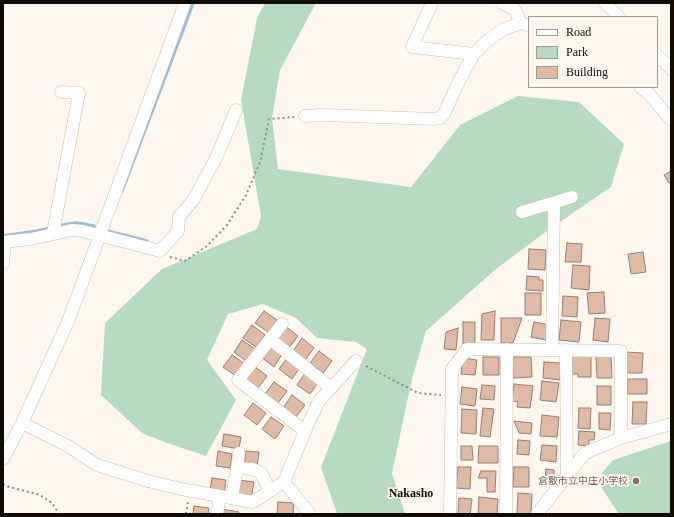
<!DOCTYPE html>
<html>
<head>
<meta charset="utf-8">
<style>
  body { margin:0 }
  #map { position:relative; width:674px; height:517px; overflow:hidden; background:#fdf7f0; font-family:"Times New Roman",serif }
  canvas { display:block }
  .frame { position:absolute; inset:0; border:4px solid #100b05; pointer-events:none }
  .legend { position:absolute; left:528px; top:16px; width:130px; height:72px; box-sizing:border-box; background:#fdf7f0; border:1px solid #9e9992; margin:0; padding:5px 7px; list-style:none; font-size:12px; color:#100b05 }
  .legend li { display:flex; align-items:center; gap:8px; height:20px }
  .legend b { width:20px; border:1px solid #9e9992 }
</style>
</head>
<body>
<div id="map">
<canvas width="674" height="517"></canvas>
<div class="frame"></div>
<ul class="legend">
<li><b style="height:5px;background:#fff"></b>Road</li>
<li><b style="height:11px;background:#b6dac0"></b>Park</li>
<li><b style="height:11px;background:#e1baa6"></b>Building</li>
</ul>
</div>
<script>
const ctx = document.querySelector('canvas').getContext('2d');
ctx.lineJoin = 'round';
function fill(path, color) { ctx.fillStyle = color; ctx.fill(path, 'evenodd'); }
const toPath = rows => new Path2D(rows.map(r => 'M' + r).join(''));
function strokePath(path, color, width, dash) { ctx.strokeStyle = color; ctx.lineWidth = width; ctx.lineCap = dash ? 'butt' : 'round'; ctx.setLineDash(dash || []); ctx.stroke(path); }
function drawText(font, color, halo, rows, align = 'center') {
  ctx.font = font + ' "Times New Roman","Noto Sans JP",serif'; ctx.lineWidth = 3.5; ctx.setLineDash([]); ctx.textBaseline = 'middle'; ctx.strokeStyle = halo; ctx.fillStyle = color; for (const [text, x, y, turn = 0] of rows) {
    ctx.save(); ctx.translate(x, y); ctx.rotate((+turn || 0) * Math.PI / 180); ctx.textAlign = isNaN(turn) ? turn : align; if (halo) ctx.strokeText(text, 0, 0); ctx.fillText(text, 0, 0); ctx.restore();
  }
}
fill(toPath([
  [265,3,316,3,280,70,272,118,278,169,411,187,460,125,518,96,579,102,624,144,611,187,551,228,496,269,426,331,412,379,392,473,405,514,337,514,321,467,367,349,356,342,317,338,296,318,263,304,228,314,207,360,236,400,206,456,170,444,142,433,101,395,105,323,162,269,257,229,261,216,241,100,257,18],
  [671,441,671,514,619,514,601,487,601,474,613,460]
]), '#b6dac0');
strokePath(toPath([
  [122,191,193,3],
  [57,226,76,223,94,226],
  [107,231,147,241],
  [3,236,38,231,51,228]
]), '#98bdd5', 3.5);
const building = toPath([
  [671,171,671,182,669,183,664,175,671,171],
  [567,243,582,244,581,262,565,262,567,243],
  [529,249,546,250,545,270,528,269,529,249],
  [643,252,646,272,631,274,628,254,643,252],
  [573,265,590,266,589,290,571,288,573,265],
  [527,276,539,277,539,280,543,280,543,291,526,290,527,276],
  [604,292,605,313,589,314,587,293,604,292],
  [525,293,541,293,541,315,525,315,525,293],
  [563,296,578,297,577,317,562,316,563,296],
  [264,311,277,320,268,332,255,323,264,311],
  [495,311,494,340,481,340,482,314,495,311],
  [501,318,522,318,513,343,501,343,501,318],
  [595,318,610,319,608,342,593,340,595,318],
  [561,320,581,322,579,342,559,340,561,320],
  [463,322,475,322,475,344,463,344,463,322],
  [534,322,550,325,546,340,531,337,534,322],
  [252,325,265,335,256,347,243,338,252,325],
  [285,326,298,336,289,348,276,339,285,326],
  [458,328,456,350,444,349,446,332,458,328],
  [302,338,314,348,305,360,293,351,302,338],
  [242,340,255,349,246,361,234,352,242,340],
  [270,345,282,354,274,367,261,357,270,345],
  [319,351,332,361,323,373,310,363,319,351],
  [626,352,643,353,642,373,625,373,626,352],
  [232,355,245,364,236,376,223,367,232,355],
  [591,355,591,377,578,377,578,374,572,374,572,356,591,355],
  [596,356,611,356,612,378,597,378,596,356],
  [288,357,301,366,292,379,279,369,288,357],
  [483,357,499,357,499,375,483,375,483,357],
  [513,357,531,357,532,377,513,378,513,357],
  [463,358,477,360,475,375,461,374,463,358],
  [544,362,561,363,560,380,543,378,544,362],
  [254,366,267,376,258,388,245,379,254,366],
  [306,372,319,381,310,394,297,385,306,372],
  [627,379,647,379,647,394,627,394,627,379],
  [542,381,559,383,556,402,540,400,542,381],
  [274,382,287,391,278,403,265,394,274,382],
  [514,384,533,386,530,408,517,407,518,402,512,401,514,384],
  [482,385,495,386,494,400,480,399,482,385],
  [597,386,611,386,611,405,597,405,597,386],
  [462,387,477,389,475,406,460,404,462,387],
  [292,395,305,405,296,417,283,408,292,395],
  [633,402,647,402,646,424,632,424,633,402],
  [253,403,266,413,257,425,244,415,253,403],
  [483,408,494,409,490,437,480,436,483,408],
  [579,408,591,408,590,429,578,428,579,408],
  [462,409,477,410,476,434,461,433,462,409],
  [599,413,611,413,610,430,599,429,599,413],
  [542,415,559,417,557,437,540,436,542,415],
  [271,417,284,426,275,439,262,429,271,417],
  [514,421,532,423,531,434,519,433,514,421],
  [579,431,595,432,594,440,589,440,589,446,578,445,579,431],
  [224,434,241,437,239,449,222,446,224,434],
  [518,440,530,441,529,455,517,454,518,440],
  [542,445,557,446,556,462,540,460,542,445],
  [461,446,472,446,473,460,461,460,461,446],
  [479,446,498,446,498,463,478,463,479,446],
  [218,451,232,454,230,468,216,466,218,451],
  [246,451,259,452,257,467,244,466,246,451],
  [458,467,471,467,470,489,456,488,458,467],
  [514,467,529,467,529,487,513,487,514,467],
  [546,469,554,470,554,481,545,481,546,469],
  [481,471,496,471,495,492,487,492,487,478,478,478,481,471],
  [212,478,226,480,224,494,210,491,212,478],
  [239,480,254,482,251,499,236,497,239,480],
  [518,493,532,494,531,514,517,514,518,493],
  [479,497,498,499,497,514,478,514,479,497],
  [459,498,472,499,470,514,458,514,459,498],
  [278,502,294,503,293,514,277,514,278,502],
  [194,506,209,508,208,514,193,514,194,506],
  [222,509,239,512,238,514,222,514,222,509]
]);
fill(building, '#e1baa6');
strokePath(building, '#927e73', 1);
const minor = toPath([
  [502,3,515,10,521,23,529,26],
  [605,3,619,17],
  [474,54,487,41,504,29,521,23],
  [657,55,671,69],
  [640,87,648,93,671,120],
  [305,116,322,115,435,119,440,118,444,114,459,81,474,54,412,47,432,3],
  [522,212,572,197],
  [53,233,79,93,61,92],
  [3,242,31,239,72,230,83,231,160,251,178,231,179,217,194,199,217,156,236,110],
  [3,263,5,242],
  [282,324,238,380,305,431],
  [270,339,330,387],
  [552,350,554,203],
  [566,350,567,476],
  [22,423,68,446,97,465,148,481,181,489,253,502,284,482,305,431,319,401,356,361],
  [621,438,671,424],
  [3,459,22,423,69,319,185,3],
  [237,468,239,453],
  [284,482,310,514],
  [232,498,237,468,253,469,261,473,270,491],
  [217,514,220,496],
  [450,514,452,369,467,349,621,351,621,438,585,453,537,514],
  [506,514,507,349]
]);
strokePath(minor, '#cabca9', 13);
strokePath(toPath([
  [170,257,185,261,207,246,227,225,246,195,260,162,269,119,294,117],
  [366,366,418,393,441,395],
  [3,484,9,487,40,495,52,503,59,514],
  [186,514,188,501]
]), '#8e8881', 2, [2, 3]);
strokePath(minor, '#fff', 12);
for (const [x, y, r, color] of [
  [636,481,4,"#8d6e63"]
]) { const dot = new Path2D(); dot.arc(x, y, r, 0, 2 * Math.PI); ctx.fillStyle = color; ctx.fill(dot); strokePath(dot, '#fdf7f0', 1.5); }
drawText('10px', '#785e54', '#fdf7f0', [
  ["倉敷市立中庄小学校",628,481]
], 'right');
drawText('bold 12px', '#100b05', '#fdf7f0', [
  ["Nakasho",411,494]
]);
</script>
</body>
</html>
